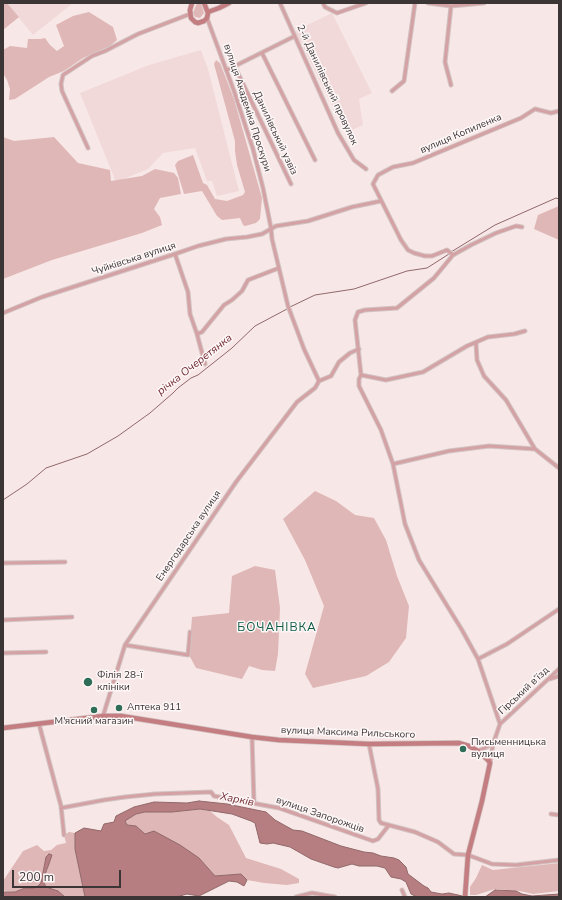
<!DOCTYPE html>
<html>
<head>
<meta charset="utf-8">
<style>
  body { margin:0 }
  #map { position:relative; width:562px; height:900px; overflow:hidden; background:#f8e7e7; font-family:"Nunito Sans",sans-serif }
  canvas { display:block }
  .frame { position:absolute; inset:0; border:4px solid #3b3535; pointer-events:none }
  .scale { position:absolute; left:12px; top:870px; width:109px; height:18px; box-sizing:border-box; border:2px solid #3b3535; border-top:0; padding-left:5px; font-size:12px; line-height:14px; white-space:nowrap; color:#3b3535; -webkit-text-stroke:3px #fef7f7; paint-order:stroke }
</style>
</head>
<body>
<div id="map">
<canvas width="562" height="900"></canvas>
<div class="frame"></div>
<div class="scale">200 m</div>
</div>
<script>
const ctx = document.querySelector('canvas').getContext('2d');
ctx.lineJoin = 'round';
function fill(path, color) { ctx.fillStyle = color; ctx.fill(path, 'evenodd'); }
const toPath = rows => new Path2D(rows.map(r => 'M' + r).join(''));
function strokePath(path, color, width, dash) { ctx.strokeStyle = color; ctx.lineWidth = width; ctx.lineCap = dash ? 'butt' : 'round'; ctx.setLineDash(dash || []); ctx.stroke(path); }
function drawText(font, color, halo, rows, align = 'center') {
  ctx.font = font + ' "Nunito Sans",sans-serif'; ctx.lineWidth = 3; ctx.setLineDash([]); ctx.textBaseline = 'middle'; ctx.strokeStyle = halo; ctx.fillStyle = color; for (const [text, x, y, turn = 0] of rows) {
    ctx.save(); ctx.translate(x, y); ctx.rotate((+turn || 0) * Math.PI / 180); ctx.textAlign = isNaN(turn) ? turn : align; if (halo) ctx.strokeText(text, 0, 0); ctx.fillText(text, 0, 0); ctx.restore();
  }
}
fill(toPath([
  [7,3,73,3,33,35],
  [332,13,372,93,359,99,363,125,346,133,295,31],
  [201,50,208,69,239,191,217,196,212,181,207,181,195,148,163,153,148,169,116,182,80,93,149,65]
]), '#f1d9d9');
fill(toPath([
  [3,3,7,3,19,17,3,30],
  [197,3,201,3,204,13,200,18,195,17,193,13],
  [89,12,113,27,117,40,110,46,83,58,64,71,49,77,15,99,9,100,10,89,7,80,3,73,3,50,10,46,27,48,28,39,40,39,45,38,50,45,57,51,64,46,56,25,73,16],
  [216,60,220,63,234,99,262,198,260,219,256,223,245,226,243,225,240,218,222,220,217,216,202,191,184,194,175,165,178,161,193,155,203,183,207,185,215,199,227,201,243,195,245,192,237,165,235,151,235,141,214,64],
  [3,137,14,141,54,137,78,163,110,170,111,181,142,176,155,169,174,173,178,178,181,194,160,198,154,209,160,217,162,225,142,233,52,260,3,279],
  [559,206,559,240,534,229,538,215],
  [315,491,336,501,355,515,374,518,386,540,397,576,409,606,406,638,389,662,366,676,313,688,305,674,324,606,305,560,283,519],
  [255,566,275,570,280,608,278,654,275,671,262,670,249,666,242,679,196,668,189,655,192,617,229,613,232,576],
  [200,809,210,811,217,817,229,825,246,858,281,869,299,879,299,883,287,885,264,883,247,880,241,874,215,876,199,858,154,831,145,834,136,826,127,825,125,821,136,814,145,812,172,812],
  [69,832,75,833,75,849,85,897,65,897,58,891,46,887,44,883,45,875,48,869,46,857,41,883,38,886,34,888,25,888,15,892,5,891,3,888,3,881,23,851,37,845,44,851,51,850,57,845,66,843,64,835],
  [559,863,559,891,533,894,520,891,495,889,476,895,470,895,470,887,476,878,482,865,493,870]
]), '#dfb7b7');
const water = toPath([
  [199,801,227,804,266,812,275,820,293,830,302,831,341,846,364,852,373,853,381,856,394,858,399,860,406,867,408,874,424,886,428,888,431,892,442,894,449,893,467,897,417,897,411,894,406,882,401,879,391,877,385,868,377,866,359,866,352,864,338,868,334,867,311,859,290,847,273,843,267,844,260,843,255,823,251,821,232,814,200,809,172,812,145,812,136,814,125,821,127,825,136,826,145,834,154,831,180,845,199,858,215,876,241,874,247,880,244,886,237,882,229,881,199,896,187,894,176,897,85,897,75,849,75,833,84,828,101,831,104,824,114,822,116,816,134,807,154,802,187,803,199,801],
  [49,854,52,855,45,875,44,883,46,887,58,891,65,897,3,897,3,892,15,892,25,888,34,888,38,886,41,883,46,857,49,854],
  [495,890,516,891,522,894,532,896,559,894,559,897,485,897,495,890]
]);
fill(water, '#b67e80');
strokePath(water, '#91686a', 1);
strokePath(toPath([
  [451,252,495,225,556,198,559,199],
  [290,307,315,295,354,289,407,271,427,268,449,254],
  [3,500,27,484,46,468,87,454,118,436,150,413,173,393,178,388,191,378,198,375,232,348,255,326,287,309]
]), '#91686a', 1);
const street = toPath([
  [280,3,338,133,354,160,366,169],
  [323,3,325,7,337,13,366,3],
  [428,3,451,6,484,3],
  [207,18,234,91,253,149,263,188,271,228,272,239,288,306,304,349,319,381],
  [262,53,315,160],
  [235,67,291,184],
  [227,70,295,36],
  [451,85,445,62,451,6],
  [392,91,404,81,415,3],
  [88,148,62,91,61,84,63,75,92,56,105,51,138,34,190,14],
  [175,254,188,292,190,314,197,334,205,364],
  [453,255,447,250,432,256,425,256,414,253,408,250,401,240,373,184,378,175,393,167,413,163,521,118,535,109,551,113,559,111],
  [3,313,42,297,175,254,198,246,226,239,247,237,262,234,276,226,308,221,352,207,381,201],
  [197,334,202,332,224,305,232,300,242,291,248,280,279,268],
  [476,343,477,360,484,376,506,400,535,449,559,468],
  [361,375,386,380,423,372,467,346,488,337,514,334,525,331],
  [393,464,449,451,489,446,535,449],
  [3,563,65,562],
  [3,620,72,617],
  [125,645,188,655,190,632],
  [3,653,46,652],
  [478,659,507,644,559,609],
  [550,679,559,676],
  [103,716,125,645,236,482,297,402,315,388,319,381,331,376,339,362,350,353,359,349],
  [39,724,61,806,64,835],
  [500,724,478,659,462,630,419,560,405,524,393,464,381,430,359,386,359,379,361,375,355,320,358,312,365,310,397,308,434,278,453,255,471,245,496,233,516,226,522,227],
  [252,737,254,803],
  [369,744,378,789,379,820,381,823,415,832,438,842,454,854,468,855,492,864,516,865,559,860],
  [478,751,493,744],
  [490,763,493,744,500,724,559,669],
  [61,808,104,800,125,797,155,794,211,792,214,796,279,808,373,841,378,839,389,825],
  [551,814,559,815],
  [402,890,405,897],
  [296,897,312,893,335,897]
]);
const secondary = toPath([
  [192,3,190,10,191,18,195,22,198,23,204,21,207,18,208,13,204,3],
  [208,12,219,8,229,3],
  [3,728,103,716,121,716,252,737,279,740,369,744,459,743,469,746,478,751,488,760,490,763,482,801,468,855,465,897]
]);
strokePath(street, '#d2c3c3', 5);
strokePath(secondary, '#d2c3c3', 6);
strokePath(street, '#d4a2a4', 3);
strokePath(secondary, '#c47e81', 4.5);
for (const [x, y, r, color] of [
  [88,682,5,"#306d58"],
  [119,708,4,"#306d58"],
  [94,710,4,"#306d58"],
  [463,749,4,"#306d58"]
]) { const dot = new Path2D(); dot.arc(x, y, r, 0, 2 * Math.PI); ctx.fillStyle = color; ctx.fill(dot); strokePath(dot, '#fef7f7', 1.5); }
drawText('10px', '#3b3535', '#fef7f7', [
  ["2-й Данилівський провулок",327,85,65],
  ["вулиця Академіка Проскури",247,108,72],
  ["Данилівський узвіз",275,133,65],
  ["вулиця Копиленка",461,134,-23],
  ["Чуйківська вулиця",134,259,-18],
  ["Енергодарська вулиця",189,536,-56],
  ["Гірський в’їзд",524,691,-43],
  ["вулиця Максима Рильського",348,733,2],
  ["вулиця Запорожців",320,815,19]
]);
drawText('10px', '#3b3535', '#fef7f7', [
  ["Філія 28-ї",97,676],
  ["клініки",97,688],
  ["Аптека 911",127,708],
  ["М'ясний магазин",94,722,"center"],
  ["Письменницька",471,743],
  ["вулиця",471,755]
], 'left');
drawText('italic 11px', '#722b32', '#fef7f7', [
  ["річка Очеретянка",195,365,-38],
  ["Харків",237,800,11]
]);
ctx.letterSpacing = '1px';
drawText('12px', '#0d5b45', '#fef7f7', [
  ["БОЧАНІВКА",277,628]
]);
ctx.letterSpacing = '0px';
</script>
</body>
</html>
